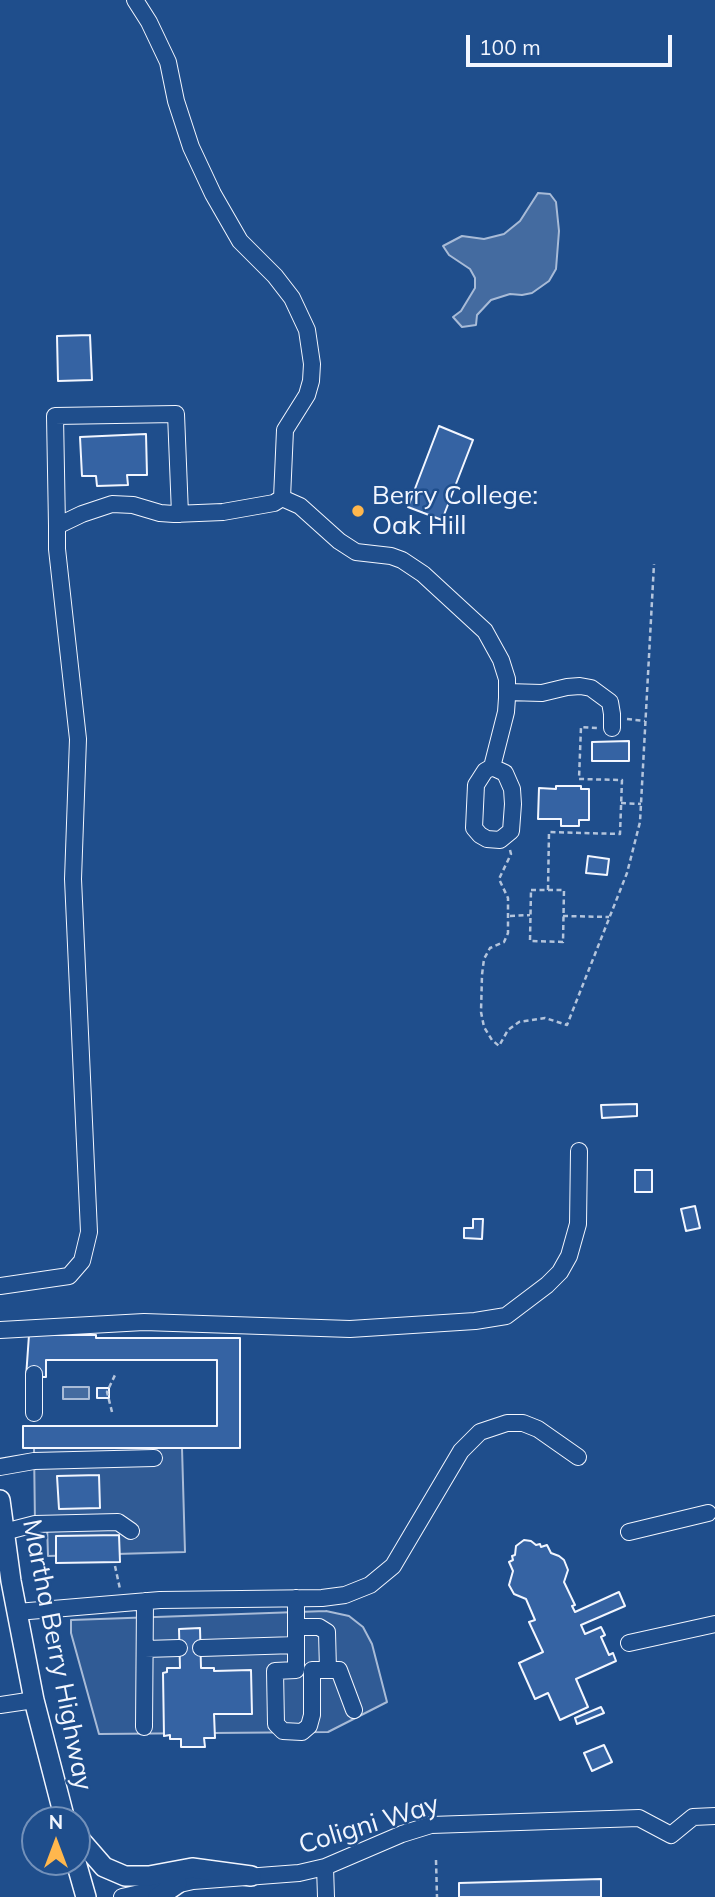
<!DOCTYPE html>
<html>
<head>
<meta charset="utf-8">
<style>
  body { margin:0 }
  #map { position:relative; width:715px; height:1897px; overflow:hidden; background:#1f4e8c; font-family:Mulish,sans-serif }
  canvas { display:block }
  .north { position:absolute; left:21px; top:1806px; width:70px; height:70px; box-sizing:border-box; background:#1f4e8c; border:2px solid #7391ba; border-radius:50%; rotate:0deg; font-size:19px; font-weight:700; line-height:28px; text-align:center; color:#f2f6ff }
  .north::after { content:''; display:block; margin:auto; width:24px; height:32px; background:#ffb74d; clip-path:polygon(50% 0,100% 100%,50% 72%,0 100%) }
  .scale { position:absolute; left:466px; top:35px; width:206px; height:32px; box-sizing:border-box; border:4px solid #f2f6ff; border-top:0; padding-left:9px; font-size:21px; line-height:24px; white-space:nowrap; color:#f2f6ff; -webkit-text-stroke:5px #1f4e8c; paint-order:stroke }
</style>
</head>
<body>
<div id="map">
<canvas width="715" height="1897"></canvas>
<div class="north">N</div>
<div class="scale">100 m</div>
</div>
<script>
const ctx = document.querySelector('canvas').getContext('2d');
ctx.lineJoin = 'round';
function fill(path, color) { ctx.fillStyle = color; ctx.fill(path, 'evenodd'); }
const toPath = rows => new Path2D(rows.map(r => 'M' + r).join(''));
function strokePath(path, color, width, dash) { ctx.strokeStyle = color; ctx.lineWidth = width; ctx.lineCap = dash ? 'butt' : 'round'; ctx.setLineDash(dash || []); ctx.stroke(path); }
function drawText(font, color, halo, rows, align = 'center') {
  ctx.font = font + ' Mulish,sans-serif'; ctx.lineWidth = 5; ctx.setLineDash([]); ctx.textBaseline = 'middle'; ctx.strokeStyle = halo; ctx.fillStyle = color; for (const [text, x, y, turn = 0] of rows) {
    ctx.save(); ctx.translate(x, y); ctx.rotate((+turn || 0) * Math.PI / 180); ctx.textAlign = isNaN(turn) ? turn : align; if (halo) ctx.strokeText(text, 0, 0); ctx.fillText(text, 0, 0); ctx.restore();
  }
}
const built = toPath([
  [34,1448,182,1448,185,1552,48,1556,47,1524,35,1524,34,1448],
  [326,1611,349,1616,363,1627,372,1644,387,1702,328,1732,99,1734,71,1633,71,1620,326,1611]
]);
fill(built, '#305b95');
strokePath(built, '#a8bbd7', 2);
const water = toPath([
  [538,193,550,194,556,202,559,231,556,269,549,281,532,293,522,295,510,294,491,300,477,315,476,325,462,327,453,317,461,311,475,288,475,278,470,269,449,255,443,246,462,236,484,239,504,234,520,221,538,193],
  [63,1387,89,1387,89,1399,63,1399,63,1387]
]);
fill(water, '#446ba0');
strokePath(water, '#a8bbd7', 2);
const building = toPath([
  [90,335,92,380,58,381,57,336,90,335],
  [439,426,473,440,442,520,408,507,439,426],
  [146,434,147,475,127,475,128,485,97,486,96,476,82,476,80,437,146,434],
  [629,741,629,761,592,761,592,742,629,741],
  [556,786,581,786,581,789,589,789,589,820,579,820,579,826,561,826,561,819,538,819,539,788,556,789,556,786],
  [588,856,609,859,607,875,586,873,588,856],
  [637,1104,637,1116,602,1118,601,1105,637,1104],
  [635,1170,652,1170,652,1192,635,1192,635,1170],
  [695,1206,700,1228,686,1231,681,1209,695,1206],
  [473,1219,483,1219,482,1239,464,1238,464,1228,473,1228,473,1219],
  [29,1335,96,1335,96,1338,240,1338,240,1448,23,1448,23,1426,217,1426,217,1360,46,1360,46,1377,26,1377,29,1335],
  [97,1388,109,1388,109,1398,97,1398,97,1388],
  [99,1475,100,1508,59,1509,57,1476,99,1475],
  [119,1535,120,1562,56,1563,56,1536,119,1535],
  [524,1540,531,1541,536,1545,540,1544,541,1547,547,1545,551,1553,559,1556,564,1560,568,1570,564,1582,575,1605,572,1606,575,1612,619,1592,625,1606,581,1625,585,1634,601,1627,605,1635,601,1637,609,1655,613,1653,616,1661,576,1679,588,1707,560,1720,548,1693,535,1699,519,1663,543,1652,529,1622,535,1620,526,1599,514,1594,509,1585,513,1571,509,1562,513,1560,512,1556,515,1555,516,1546,524,1540],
  [200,1628,201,1668,214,1668,214,1671,251,1670,252,1714,214,1714,215,1738,204,1738,205,1747,181,1747,181,1739,170,1739,170,1735,164,1736,163,1673,167,1672,167,1668,180,1668,179,1629,200,1628],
  [601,1707,604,1713,577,1724,575,1718,601,1707],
  [604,1745,612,1762,592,1771,584,1753,604,1745],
  [601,1879,601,1897,459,1897,459,1883,601,1879]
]);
fill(building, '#3563a3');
strokePath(building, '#f2f6ff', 2);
const minor = toPath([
  [282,498,300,506,339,541,356,552,391,556,402,560,423,574,485,631,501,660,507,679,507,698,506,712,492,767,485,771,476,785,474,828,480,835,487,839,500,840,511,831,513,804,512,789,505,773,492,767],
  [57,526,55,416,176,414,180,514],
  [507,692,542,693,567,687,580,686,591,688,610,702,612,714,612,728],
  [0,1286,69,1276,82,1261,89,1232,73,879,78,739,57,549,57,526,82,514,112,504,133,505,160,513,174,514,223,512,274,503,282,498,285,430,307,395,311,381,312,364,307,330,292,298,275,276,240,241,213,194,191,147,176,101,168,62,149,22,135,0],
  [0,1330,144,1322,350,1329,475,1321,506,1316,547,1285,560,1272,569,1256,578,1224,579,1151],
  [34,1374,34,1413],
  [0,1467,34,1461,154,1458],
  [4,1532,35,1524,118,1522,131,1531],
  [629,1532,708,1513],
  [17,1612,160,1600,322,1598,345,1595,370,1585,393,1566,461,1451,480,1432,507,1423,523,1423,538,1429,578,1457],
  [296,1627,319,1627,327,1632,328,1670,312,1670,312,1715,309,1726,302,1732,283,1731,276,1724,275,1671,296,1670,296,1598],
  [629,1643,715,1624],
  [201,1648,296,1645],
  [145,1649,179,1648],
  [328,1670,339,1670,354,1710],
  [0,1705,34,1700],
  [144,1727,145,1601],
  [325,1867,326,1897],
  [122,1897,193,1881,299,1873,325,1867,402,1834,431,1825,639,1818,671,1835,693,1817,715,1816]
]);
const major = toPath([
  [0,1500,11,1581,34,1700,65,1820],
  [77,1836,104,1867,125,1876,149,1876,192,1868,251,1876],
  [76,1862,86,1897],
  [158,1897,177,1884]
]);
strokePath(minor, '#f2f6ff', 18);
strokePath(major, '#f2f6ff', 22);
strokePath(toPath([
  [627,719,645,721],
  [621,803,641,804],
  [510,850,511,854,499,879,508,898,508,933,504,942,490,948,484,959,482,975,481,1012,484,1027,492,1040,499,1046,508,1030,519,1022,545,1018,567,1025,627,873,640,822,654,564],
  [531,890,564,890,563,942,530,941,531,890],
  [548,890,549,832,620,834,622,780,579,779,581,727,597,728],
  [510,916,530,915],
  [563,916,609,917],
  [112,1412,107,1392,115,1375],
  [115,1566,120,1589],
  [436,1860,437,1897]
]), '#b3c4dc', 2.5, [5, 3.5]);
strokePath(minor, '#1f4e8c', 16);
strokePath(major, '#1f4e8c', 19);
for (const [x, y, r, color] of [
  [358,511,7,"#ffb74d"]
]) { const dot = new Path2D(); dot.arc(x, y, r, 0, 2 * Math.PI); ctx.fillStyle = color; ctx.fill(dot); strokePath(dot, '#1f4e8c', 2.5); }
drawText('26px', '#f2f6ff', '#1f4e8c', [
  ["Berry College:",372,496],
  ["Oak Hill",372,526]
], 'left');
drawText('26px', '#f2f6ff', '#1f4e8c', [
  ["Martha Berry Highway",57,1655,79],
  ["Coligni Way",369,1825,-17]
]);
</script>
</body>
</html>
